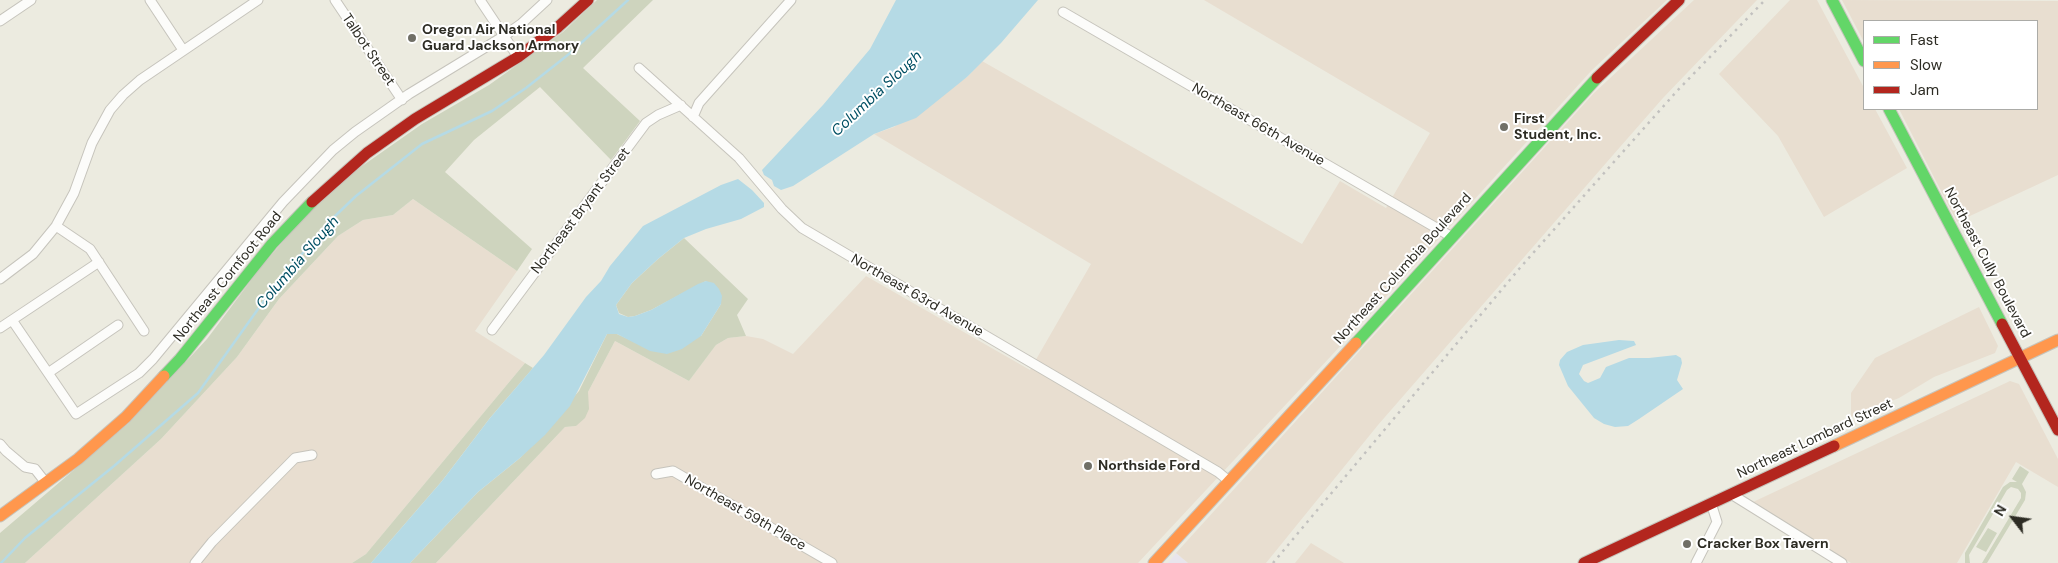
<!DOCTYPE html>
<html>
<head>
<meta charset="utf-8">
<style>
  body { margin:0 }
  #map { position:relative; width:2058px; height:563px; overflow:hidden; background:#ecebe0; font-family:"DM Sans",sans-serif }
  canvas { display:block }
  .legend { position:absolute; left:1863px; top:20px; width:175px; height:90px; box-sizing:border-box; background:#fff; border:1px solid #ababa7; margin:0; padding:6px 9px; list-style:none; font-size:15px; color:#2d2c24 }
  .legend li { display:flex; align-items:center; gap:10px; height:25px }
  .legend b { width:25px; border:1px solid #ababa7 }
  .north { position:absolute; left:1988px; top:493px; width:50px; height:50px; -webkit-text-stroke:4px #fff; paint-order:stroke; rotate:300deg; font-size:14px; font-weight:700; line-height:20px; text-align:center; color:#2d2c24 }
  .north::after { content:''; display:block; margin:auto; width:18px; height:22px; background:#2d2c24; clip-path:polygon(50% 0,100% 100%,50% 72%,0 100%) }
</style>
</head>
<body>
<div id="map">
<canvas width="2058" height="563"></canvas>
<ul class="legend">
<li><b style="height:6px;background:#63d668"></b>Fast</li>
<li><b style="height:6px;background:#ff974d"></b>Slow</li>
<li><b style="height:6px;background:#b3261e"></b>Jam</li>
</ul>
<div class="north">N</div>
</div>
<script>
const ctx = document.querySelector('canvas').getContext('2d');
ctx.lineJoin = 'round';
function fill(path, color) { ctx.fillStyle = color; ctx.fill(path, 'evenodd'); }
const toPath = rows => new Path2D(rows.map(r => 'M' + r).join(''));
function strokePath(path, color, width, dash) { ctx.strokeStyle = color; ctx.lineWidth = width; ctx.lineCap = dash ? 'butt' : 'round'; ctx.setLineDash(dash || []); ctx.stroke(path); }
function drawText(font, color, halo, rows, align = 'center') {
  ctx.font = font + ' "DM Sans",sans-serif'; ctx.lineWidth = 4; ctx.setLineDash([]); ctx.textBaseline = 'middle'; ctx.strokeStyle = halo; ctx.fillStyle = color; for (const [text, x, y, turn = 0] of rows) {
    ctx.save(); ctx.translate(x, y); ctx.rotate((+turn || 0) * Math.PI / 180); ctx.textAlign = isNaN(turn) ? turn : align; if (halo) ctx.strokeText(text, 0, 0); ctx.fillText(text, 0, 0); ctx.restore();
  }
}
fill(toPath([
  [1176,553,1188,563,1168,563]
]), '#e8e5ec');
fill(toPath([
  [1204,0,1667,0,1592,70,1373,311,1138,563,436,563,565,427,576,426,588,400,588,392,615,341,689,381,716,345,728,338,746,336,763,339,793,354,866,276,1030,370,1091,264,874,134,894,127,967,77,982,61,1302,244,1340,181,1386,208,1430,133],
  [1694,0,1757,0,1663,98,1620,147,1378,425,1266,563,1188,563,1176,553,1594,93],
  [1790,0,1817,0,1864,88,1864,109,1875,109,1907,168,1824,217,1778,136,1719,74],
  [1842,0,2058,1,2058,175,1957,222,1899,109,2037,109,2037,21,1864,21,1864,42],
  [413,199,517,271,475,331,525,363,366,554,352,563,25,563,161,439,237,357,279,299,338,236,363,220,393,215],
  [1979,307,1998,346,1995,353,1934,377,1899,398,1851,417,1851,393,1875,358],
  [2010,381,2019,384,2058,459,2058,487,2016,462,1957,563,1851,563,1751,503],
  [1311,543,1344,563,1295,563]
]), '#e8ded0');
fill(toPath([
  [597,0,653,0,583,68,640,121,611,160,540,87,474,140,445,172,532,249,517,271,413,199,393,215,363,220,338,236,279,299,237,357,161,439,25,563,0,563,0,533,129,423,207,339,261,267,306,215,355,171,422,124,489,85,563,32],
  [684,238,748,299,737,315,746,336,728,338,716,345,689,381,615,341,588,392,589,409,585,418,576,426,565,427,436,563,410,563,478,492,520,458,579,391,607,334,617,334,630,340,701,336,721,304,706,281,651,310,635,316,628,317,619,313,616,305,632,283,658,259],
  [525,363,533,368,490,418,442,481,371,563,352,563,366,554],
  [2020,466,2029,472,2022,484,2026,492,2025,500,1987,563,1982,563,2021,498,2021,493,2018,489,2011,487,2007,490,1969,555,1970,563,1965,563,1965,553,2003,487,2010,482,2017,482,2012,479],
  [1988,528,1997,533,1986,552,1976,547]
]), '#ced4be');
fill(toPath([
  [896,0,1038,0,1001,43,967,77,916,118,874,134,793,186,781,190,774,186,772,180,764,175,762,170,823,105,870,49],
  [738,179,752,190,764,203,764,207,741,219,706,229,684,238,658,259,632,283,616,305,619,314,628,317,635,316,651,310,698,284,706,281,714,283,719,289,722,296,721,304,701,336,682,349,667,354,650,351,617,334,607,334,570,406,545,435,520,458,478,492,410,563,371,563,442,481,490,418,544,355,586,297,601,281,610,266,643,226,721,185],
  [1619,340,1634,341,1636,345,1583,365,1579,374,1584,381,1588,383,1600,378,1606,367,1629,358,1649,358,1676,355,1681,358,1682,363,1677,380,1683,389,1639,419,1628,426,1615,427,1604,424,1594,418,1568,386,1559,365,1560,360,1567,352,1583,345]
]), '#b5dae5');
strokePath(toPath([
  [1,563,25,538,114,466,198,393,276,284,334,217,356,196,422,144,492,111,526,88,569,54,628,0]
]), '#b5dae5', 2.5);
const street = toPath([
  [150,0,183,50],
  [335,0,402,100],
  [480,0,518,57],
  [1063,12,1452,237],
  [0,21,31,0],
  [639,68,739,158,782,209,802,228,1218,472,1229,481],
  [693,117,699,103,707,94,791,0],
  [56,226,90,249,144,331],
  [0,279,33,254,56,226,74,193,92,143,110,110,123,95,140,80,258,0],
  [12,320,76,414,139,373,153,359,283,202,333,150,355,132,409,94,504,36,521,24,547,0],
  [0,328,99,262],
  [492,330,646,123,658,115,681,105],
  [48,373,118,325],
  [0,444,6,451,25,467,35,469,46,483],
  [656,474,673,471,832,563],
  [1731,494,1842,563],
  [195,563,212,542,295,458,312,455],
  [1696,563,1717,522,1711,503]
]);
const fast = toPath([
  [1832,0,1864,61],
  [1889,109,2002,324],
  [1356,343,1597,78],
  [164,376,180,359,272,244,312,202]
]);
const slow = toPath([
  [1834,446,2058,340],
  [0,516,78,459,126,417,164,376],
  [1154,563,1356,343]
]);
const jam = toPath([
  [1597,78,1679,0],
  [312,202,367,153,415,119,518,57,558,27,588,0],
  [2002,324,2058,430],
  [1584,563,1834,446]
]);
strokePath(street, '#c6c4bc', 11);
strokePath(fast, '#c6c4bc', 13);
strokePath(slow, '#c6c4bc', 13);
strokePath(jam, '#c6c4bc', 13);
strokePath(street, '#fcfcfa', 9);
strokePath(fast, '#63d668', 11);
strokePath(slow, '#ff974d', 11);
strokePath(jam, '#b3261e', 11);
strokePath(toPath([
  [1273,563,1519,269,1605,172,1677,91,1765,0]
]), '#c2c1bf', 2.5, [2.5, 5]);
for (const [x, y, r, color] of [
  [412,38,5,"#706f66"],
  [1504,127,5,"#706f66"],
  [1088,466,5,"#706f66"],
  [1687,544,5,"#706f66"]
]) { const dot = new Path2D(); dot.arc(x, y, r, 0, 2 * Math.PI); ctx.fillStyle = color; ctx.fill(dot); strokePath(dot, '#fff', 2); }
drawText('bold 14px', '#2d2c24', '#fff', [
  ["Oregon Air National",422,30],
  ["Guard Jackson Armory",422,46],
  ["First",1514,119],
  ["Student, Inc.",1514,135],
  ["Northside Ford",1098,466],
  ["Cracker Box Tavern",1697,544]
], 'left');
drawText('14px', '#2d2c24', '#fff', [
  ["Talbot Street",368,50,56],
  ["Northeast 66th Avenue",1258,125,30],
  ["Northeast Bryant Street",581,211,-53],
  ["Northeast Cully Boulevard",1987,263,62],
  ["Northeast Columbia Boulevard",1403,269,-48],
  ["Northeast Cornfoot Road",228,277,-51],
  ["Northeast 63rd Avenue",917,296,30],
  ["Northeast Lombard Street",1815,439,-25],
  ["Northeast 59th Place",745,513,30]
]);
drawText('italic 15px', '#004f63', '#fff', [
  ["Columbia Slough",877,94,-43],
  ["Columbia Slough",298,263,-49]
]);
</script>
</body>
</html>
